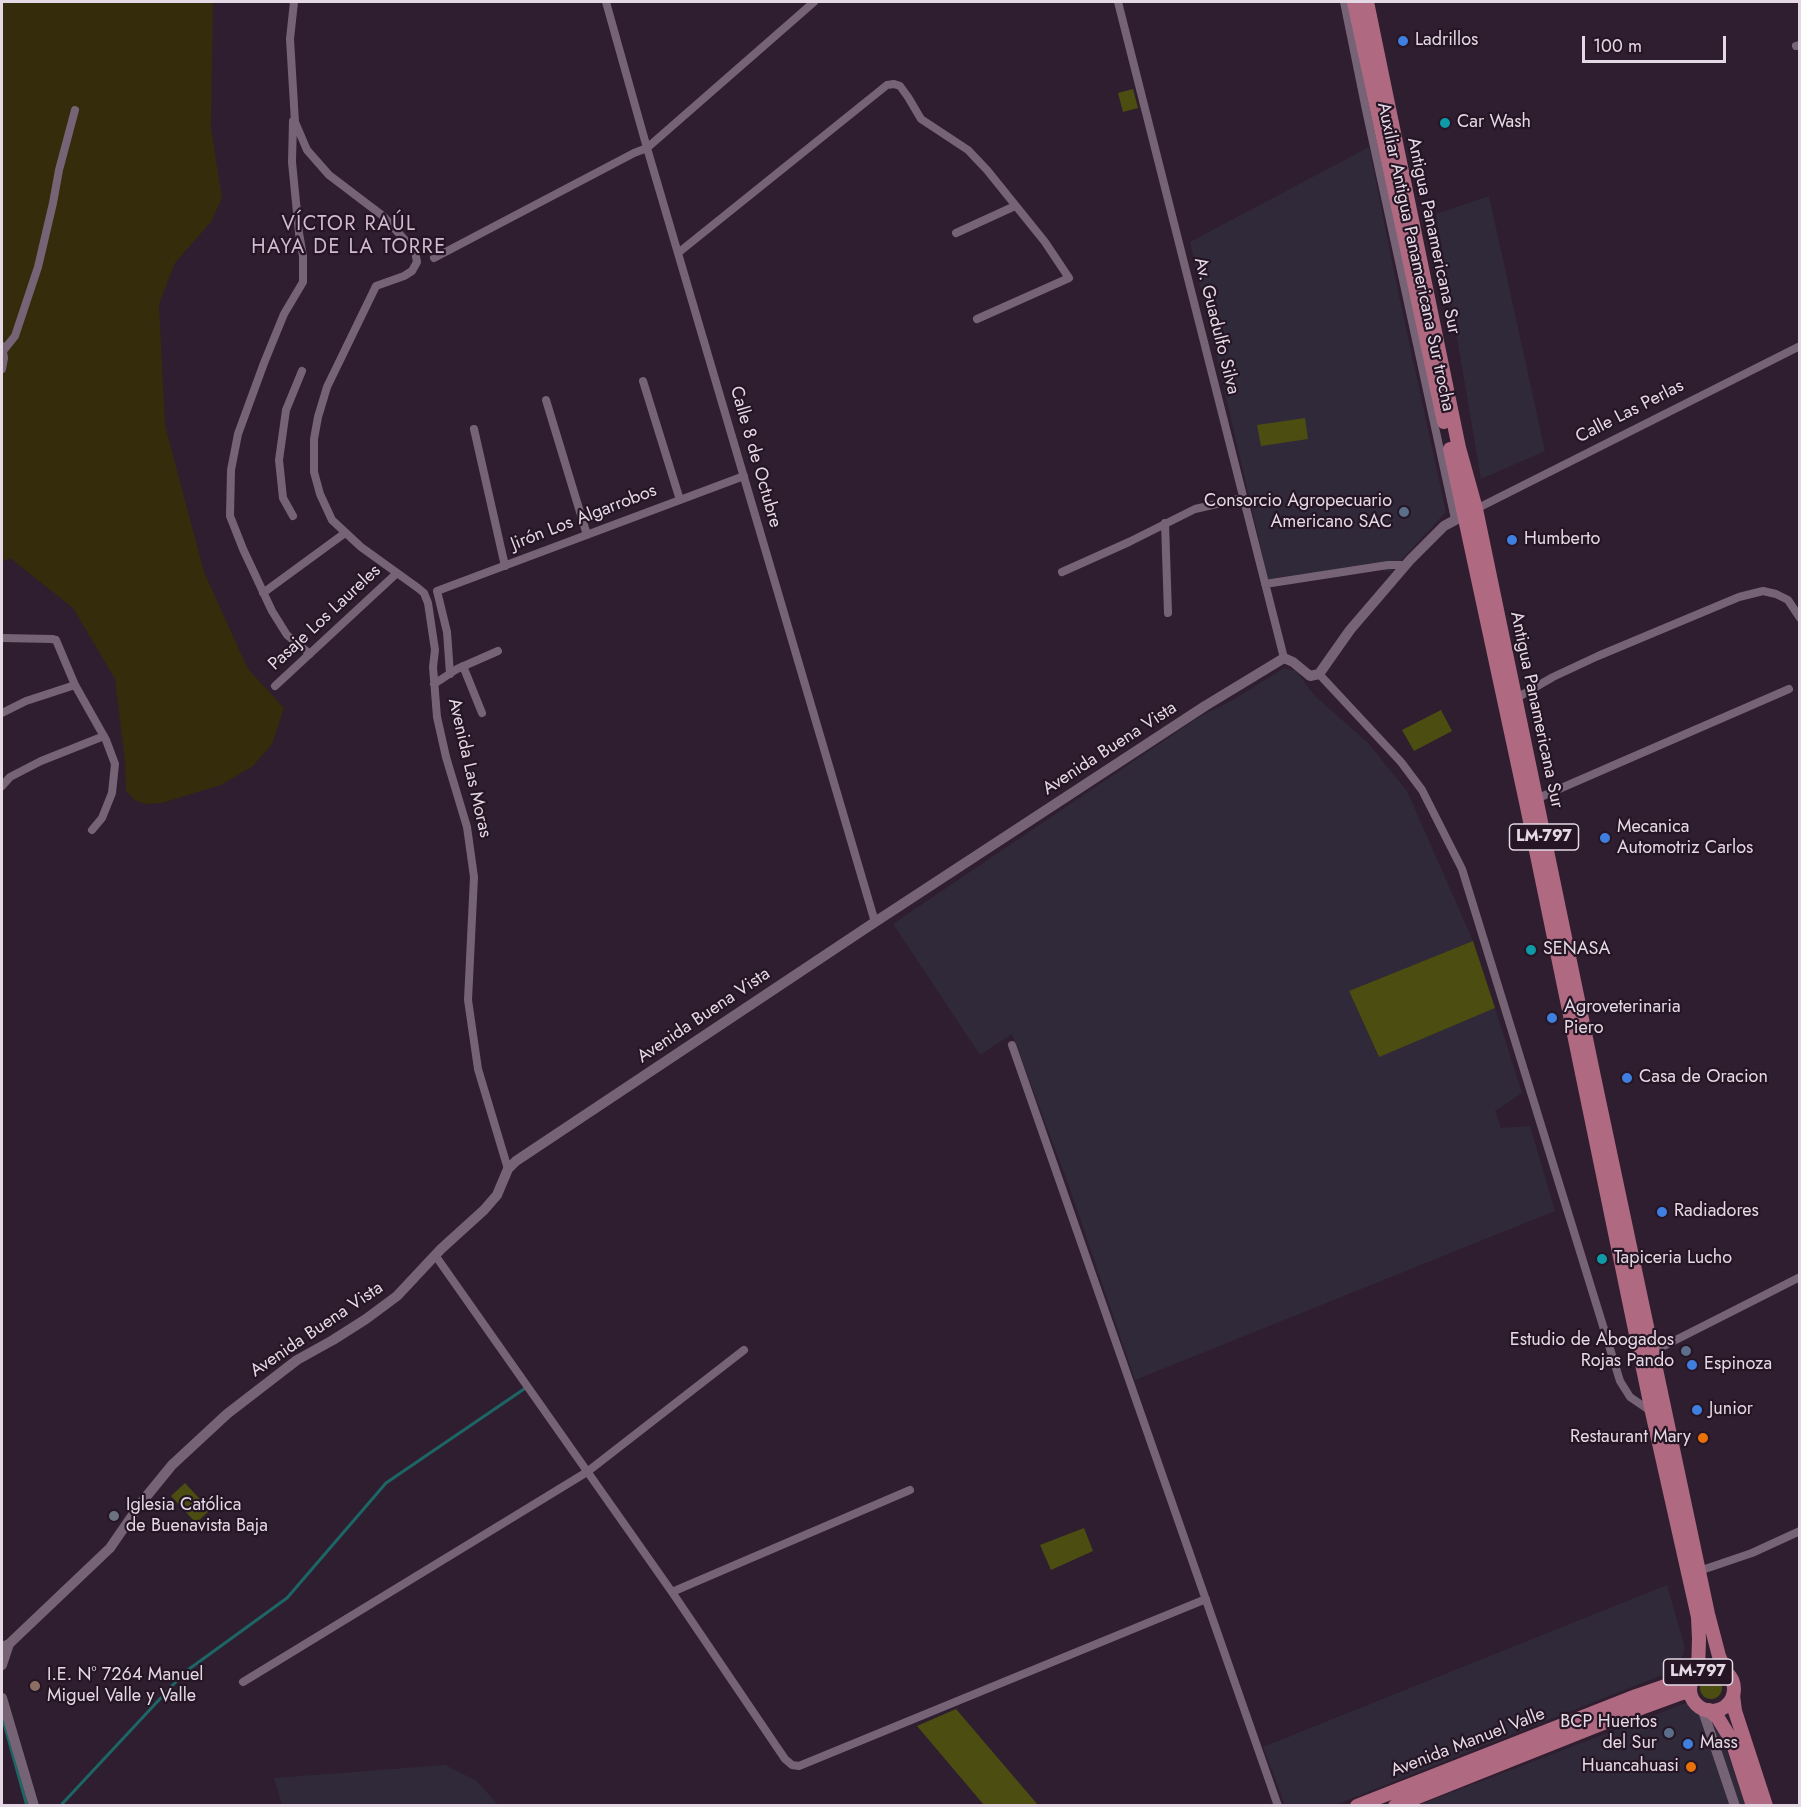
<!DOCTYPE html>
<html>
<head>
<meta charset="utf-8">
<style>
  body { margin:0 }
  #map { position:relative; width:1801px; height:1807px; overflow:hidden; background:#2f1e2f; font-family:Jost,sans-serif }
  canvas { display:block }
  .frame { position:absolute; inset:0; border:3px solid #e4d9e4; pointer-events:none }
  .scale { position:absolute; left:1582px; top:36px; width:144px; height:27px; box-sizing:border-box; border:3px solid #e4d9e4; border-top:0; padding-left:8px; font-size:18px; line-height:21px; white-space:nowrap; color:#e4d9e4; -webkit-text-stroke:4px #251525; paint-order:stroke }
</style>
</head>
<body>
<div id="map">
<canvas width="1801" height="1807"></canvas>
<div class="frame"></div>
<div class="scale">100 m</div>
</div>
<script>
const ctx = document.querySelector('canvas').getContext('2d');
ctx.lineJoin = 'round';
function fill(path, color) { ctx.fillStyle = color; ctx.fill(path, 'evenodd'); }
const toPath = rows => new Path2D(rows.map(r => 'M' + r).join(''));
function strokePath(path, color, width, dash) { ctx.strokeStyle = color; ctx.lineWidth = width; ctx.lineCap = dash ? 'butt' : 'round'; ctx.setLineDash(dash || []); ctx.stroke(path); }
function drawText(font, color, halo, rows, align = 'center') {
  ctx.font = font + ' Jost,sans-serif'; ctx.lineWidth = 4.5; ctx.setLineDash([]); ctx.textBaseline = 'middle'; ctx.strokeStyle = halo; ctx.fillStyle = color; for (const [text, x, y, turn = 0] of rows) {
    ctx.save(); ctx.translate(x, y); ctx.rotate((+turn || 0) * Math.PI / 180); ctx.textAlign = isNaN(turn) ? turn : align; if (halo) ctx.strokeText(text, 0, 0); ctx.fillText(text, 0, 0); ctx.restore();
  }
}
fill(toPath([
  [1369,147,1398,291,1446,512,1390,572,1377,569,1270,587,1190,242],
  [1489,196,1545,451,1481,479,1436,214],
  [1284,668,1296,671,1315,696,1367,742,1407,791,1473,941,1349,991,1378,1056,1495,1008,1522,1093,1495,1111,1501,1128,1530,1126,1555,1211,1135,1380,1069,1186,1012,1034,980,1055,893,924,1199,717,1233,700],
  [1667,1585,1685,1648,1680,1663,1662,1675,1335,1805,1285,1805,1263,1747],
  [1689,1702,1716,1721,1746,1805,1416,1806],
  [445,1765,477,1781,498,1805,282,1805,274,1778]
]), '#302939');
fill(toPath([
  [1133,89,1138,108,1123,112,1118,93],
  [1305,418,1308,439,1261,446,1257,425],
  [1441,710,1452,731,1414,751,1402,730],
  [1473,941,1495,1008,1379,1057,1349,991],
  [185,1483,210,1510,196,1523,171,1496],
  [1084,1528,1093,1551,1051,1570,1040,1545],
  '1700 1688a11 11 0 1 1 22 0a11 11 0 1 1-22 0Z',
  [956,1709,1038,1805,984,1805,917,1726]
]), '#4c4e11');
fill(toPath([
  [2,2,213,2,211,128,222,198,211,222,175,263,159,304,165,425,204,572,248,669,284,708,272,744,253,766,221,785,162,803,145,804,135,800,126,791,125,762,115,679,73,608,10,558,2,562]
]), '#342c0b');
strokePath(toPath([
  [2,1716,27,1806],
  [62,1804,185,1672,287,1598,386,1483,527,1387]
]), '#1c6666', 3);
strokePath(toPath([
  [294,2,290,39,295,122,307,150,329,175,383,216,415,251,417,262,412,271,404,276,376,286,327,387,318,417,314,439,314,472,320,494,332,520,361,547,418,588,424,593,428,603,435,650,433,667,437,717,446,757,467,827,474,877,468,1000,478,1069,508,1169],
  [606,2,647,148,875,922],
  [1118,2,1284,658],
  [1344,2,1366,110,1455,519],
  [1796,46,1800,45],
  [293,121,292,162,299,233,303,256,303,282,284,314,264,363,238,434,231,470,230,516,243,549,272,611,287,635,310,654],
  [956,233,1015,206],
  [678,253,887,85,894,84,900,86,908,97,921,119,968,150,987,170,1045,242,1069,278,977,319],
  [434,258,634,153,647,148,814,2],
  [2,346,4,358,2,369],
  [3,351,15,336,38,267,53,203,59,170,75,110],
  [643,381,680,500],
  [546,400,587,535],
  [474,429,505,566],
  [1476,509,1800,346],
  [293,516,283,498,279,460,286,410,302,371],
  [1165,523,1168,613],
  [1062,572,1129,542,1195,509,1243,498],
  [1265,584,1388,565,1406,565],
  [263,593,345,533],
  [2,638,52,639,56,640,75,685,106,740,115,764,112,793,102,818,92,830],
  [463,666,482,713],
  [450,674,447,632,437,591,744,476],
  [1319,674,1401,762,1422,790,1462,869,1620,1381,1630,1397,1652,1412],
  [434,684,457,669,498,651],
  [275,686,397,573],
  [1515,699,1553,677,1598,656,1739,597,1763,591,1776,594,1788,600,1800,618],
  [2,713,26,701,75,685],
  [2,786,10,777,41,761,104,736],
  [1536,799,1789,689],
  [1012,1045,1278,1806],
  [435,1255,672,1592,785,1759,792,1765,799,1766,1206,1599],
  [1652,1352,1800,1277],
  [1699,1571,1752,1553,1800,1531],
  [672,1592,910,1490],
  [243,1682,587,1472,744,1350]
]), '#776376', 8);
strokePath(toPath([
  [2,1647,9,1644,110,1548,141,1503,172,1465,227,1414,297,1360,333,1340,366,1319,397,1296,441,1249,484,1210,497,1195,508,1169,516,1161,875,922,1205,706,1284,658,1293,662,1310,676,1319,674,1350,630,1410,560,1444,526,1470,512],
  [2,1665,9,1644],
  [2,1698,34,1806],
  [1702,1708,1735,1806]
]), '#776376', 10);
strokePath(toPath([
  [1354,2,1444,422],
  [1367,2,1459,448,1476,509,1594,1077,1708,1614,1719,1656,1726,1672],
  [1450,449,1526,802,1652,1412,1698,1617,1699,1639,1698,1672],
  '1690 1689a22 22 0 1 1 44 0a22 22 0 1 1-44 0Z',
  [1733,1695,1735,1711,1766,1806],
  [1709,1710,1718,1718,1732,1741,1753,1806],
  [1357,1806,1636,1696,1694,1676],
  [1395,1806,1641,1708,1682,1693,1690,1692]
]), '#af6a81', 14);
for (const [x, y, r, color] of [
  [1403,41,6,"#3f7fe0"],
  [1445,123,6,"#0f9aa8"],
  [1404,512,6,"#5c6f8a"],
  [1512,540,6,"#3f7fe0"],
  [1605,838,6,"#3f7fe0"],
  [1531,950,6,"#0f9aa8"],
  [1552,1018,6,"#3f7fe0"],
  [1627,1078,6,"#3f7fe0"],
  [1662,1212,6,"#3f7fe0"],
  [1602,1259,6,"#0f9aa8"],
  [1686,1351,6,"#5c6f8a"],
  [1692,1365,6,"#3f7fe0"],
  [1697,1410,6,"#3f7fe0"],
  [1703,1438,6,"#e8710a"],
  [114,1516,6,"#6b7280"],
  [35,1686,6,"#8d6e63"],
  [1669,1733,6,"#5c6f8a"],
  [1688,1744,6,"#3f7fe0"],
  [1691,1767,6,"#e8710a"]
]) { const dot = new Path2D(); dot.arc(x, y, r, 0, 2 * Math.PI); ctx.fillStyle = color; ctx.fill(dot); strokePath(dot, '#251525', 2); }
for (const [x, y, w] of [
  [1544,837,69],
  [1698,1672,69]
]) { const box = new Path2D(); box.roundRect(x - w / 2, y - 13, w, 26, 4.5); ctx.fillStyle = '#251525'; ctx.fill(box); strokePath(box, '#e4d9e4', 1.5); }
drawText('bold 16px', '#e4d9e4', null, [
  ["LM-797",1544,837],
  ["LM-797",1698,1672]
]);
drawText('18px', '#e4d9e4', '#251525', [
  ["Ladrillos",1415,41],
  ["Car Wash",1457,123],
  ["Consorcio Agropecuario",1392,502,"right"],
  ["Americano SAC",1392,523,"right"],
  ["Humberto",1524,540],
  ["Mecanica",1617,828],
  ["Automotriz Carlos",1617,849],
  ["SENASA",1543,950],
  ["Agroveterinaria",1564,1008],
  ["Piero",1564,1029],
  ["Casa de Oracion",1639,1078],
  ["Radiadores",1674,1212],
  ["Tapiceria Lucho",1614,1259],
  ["Estudio de Abogados",1674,1341,"right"],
  ["Rojas Pando",1674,1362,"right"],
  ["Espinoza",1704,1365],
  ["Junior",1709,1410],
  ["Restaurant Mary",1691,1438,"right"],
  ["Iglesia Católica",126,1506],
  ["de Buenavista Baja",126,1527],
  ["I.E. N° 7264 Manuel",47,1676],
  ["Miguel Valle y Valle",47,1697],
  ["BCP Huertos",1657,1723,"right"],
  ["del Sur",1657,1744,"right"],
  ["Mass",1700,1744],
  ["Huancahuasi",1679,1767,"right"]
], 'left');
drawText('18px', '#e4d9e4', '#251525', [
  ["Antigua Panamericana Sur",1433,236,78],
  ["Auxiliar Antigua Panamericana Sur trocha",1415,257,78],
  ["Av. Guadulfo Silva",1216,326,76],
  ["Calle Las Perlas",1630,412,-27],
  ["Calle 8 de Octubre",755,457,74],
  ["Jirón Los Algarrobos",584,518,-21],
  ["Pasaje Los Laureles",325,618,-43],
  ["Antigua Panamericana Sur",1536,710,78],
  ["Avenida Buena Vista",1110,749,-33],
  ["Avenida Las Moras",469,768,77],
  ["Avenida Buena Vista",704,1016,-34],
  ["Avenida Buena Vista",317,1330,-34],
  ["Avenida Manuel Valle",1468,1743,-21]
]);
ctx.letterSpacing = '1.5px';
drawText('20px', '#d2bbd1', '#251525', [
  ["VÍCTOR RAÚL",349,225],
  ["HAYA DE LA TORRE",349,248]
]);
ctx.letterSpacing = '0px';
</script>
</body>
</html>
